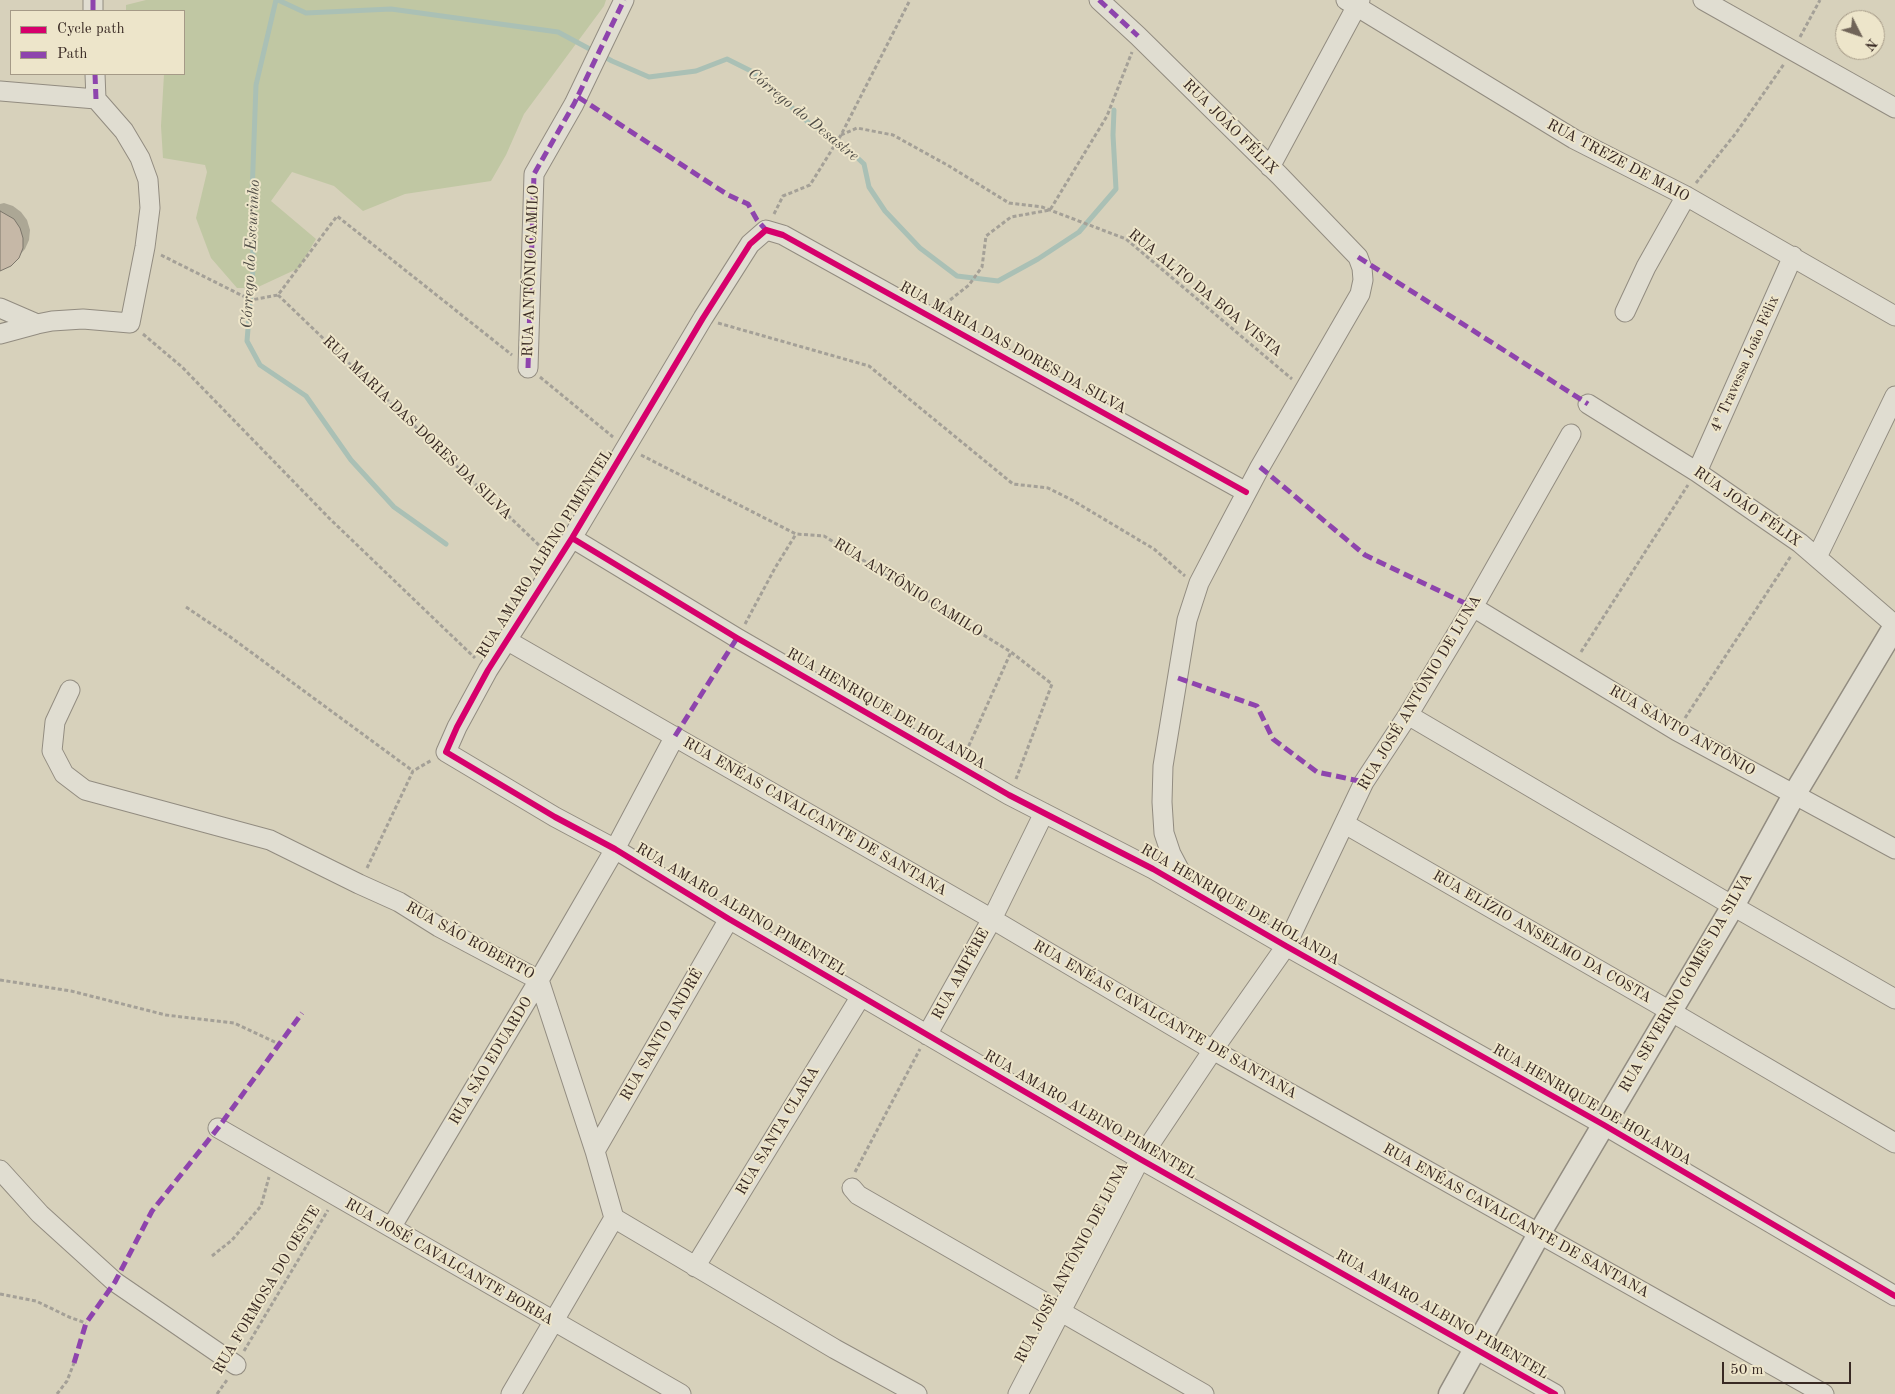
<!DOCTYPE html>
<html>
<head>
<meta charset="utf-8">
<style>
  body { margin:0 }
  #map { position:relative; width:1895px; height:1394px; overflow:hidden; background:#d7d1bb; font-family:"Old Standard TT",serif }
  canvas { display:block }
  .legend { position:absolute; left:10px; top:10px; width:175px; height:65px; box-sizing:border-box; background:#ede5ca; border:1px solid #a59a87; margin:0; padding:6px 9px; list-style:none; font-size:15px; color:#382923 }
  .legend li { display:flex; align-items:center; gap:10px; height:25px }
  .legend b { width:25px; border:1px solid #a59a87 }
  .north { position:absolute; left:1835px; top:10px; width:50px; height:50px; box-sizing:border-box; background:#ede5ca; border:1px solid #a59a87; border-radius:50%; rotate:131deg; font-size:14px; font-weight:700; line-height:20px; text-align:center; color:#382923 }
  .north::after { content:''; display:block; margin:auto; width:18px; height:22px; background:#706458; clip-path:polygon(50% 0,100% 100%,50% 72%,0 100%) }
  .scale { position:absolute; left:1722px; top:1362px; width:129px; height:22px; box-sizing:border-box; border:2px solid #382923; border-top:0; padding-left:6px; font-size:15px; line-height:18px; white-space:nowrap; color:#382923; -webkit-text-stroke:4px #ede5ca; paint-order:stroke }
</style>
</head>
<body>
<div id="map">
<canvas width="1895" height="1394"></canvas>
<ul class="legend">
<li><b style="height:6px;background:#d6006c"></b>Cycle path</li>
<li><b style="height:6px;background:#8e44ad"></b>Path</li>
</ul>
<div class="north">N</div>
<div class="scale">50 m</div>
</div>
<script>
const ctx = document.querySelector('canvas').getContext('2d');
ctx.lineJoin = 'round';
function fill(path, color) { ctx.fillStyle = color; ctx.fill(path, 'evenodd'); }
const toPath = rows => new Path2D(rows.map(r => 'M' + r).join(''));
function strokePath(path, color, width, dash) { ctx.strokeStyle = color; ctx.lineWidth = width; ctx.lineCap = dash ? 'butt' : 'round'; ctx.setLineDash(dash || []); ctx.stroke(path); }
function drawText(font, color, halo, rows, align = 'center') {
  ctx.font = font + ' "Old Standard TT",serif'; ctx.lineWidth = 4; ctx.setLineDash([]); ctx.textBaseline = 'middle'; ctx.strokeStyle = halo; ctx.fillStyle = color; for (const [text, x, y, turn = 0] of rows) {
    ctx.save(); ctx.translate(x, y); ctx.rotate((+turn || 0) * Math.PI / 180); ctx.textAlign = isNaN(turn) ? turn : align; if (halo) ctx.strokeText(text, 0, 0); ctx.fillText(text, 0, 0); ctx.restore();
  }
}
fill(toPath([
  [146,0,606,0,604,6,524,114,506,155,491,181,405,194,363,211,334,186,292,172,271,201,316,239,299,268,256,288,237,288,211,258,196,218,207,172,205,165,163,158,161,126,164,74,184,74,184,11,126,11,126,5]
]), '#c0c7a3');
fill(toPath([
  [4,203,13,206,21,212,27,220,30,230,29,240,25,249,11,265,0,270,0,204]
]), '#0003');
strokePath(toPath([
  [276,0,256,85,252,194,253,268,247,341,260,365,306,396,351,460,394,507,446,544],
  [278,0,306,13,391,9,558,32,612,61,649,77,696,71,727,59,753,72,810,124,848,149,864,164,869,187,885,211,920,248,957,276,998,281,1038,259,1079,232,1116,189,1113,135,1114,110]
]), '#aac0b5', 5);
const building = toPath([
  [0,211,14,219,20,228,23,238,23,248,19,258,11,266,0,271,0,211]
]);
fill(building, '#c6b8a7');
strokePath(building, '#7c766b', 1);
const minor = toPath([
  [93,0,93,11],
  [1099,0,1138,36,1279,175,1358,257,1362,268,1363,280,1360,294,1260,467,1224,535,1199,583,1187,620,1163,766,1162,802,1164,833,1171,854,1190,890],
  [1346,0,1574,139,1686,196,1895,316],
  [1703,0,1895,108],
  [0,91,96,99],
  [1270,167,1360,0],
  [0,308,37,324],
  [1625,312,1646,267,1686,196],
  [0,334,37,324,52,321,83,319,130,323,145,247,150,208,148,180,140,158,124,131,96,99,95,74],
  [528,368,534,174,574,104,624,0],
  [1588,404,1697,472,1800,543,1895,625],
  [1697,472,1793,256],
  [1246,492,783,235,766,230,750,244,703,318,572,538,488,670,457,727,446,752,555,817,615,849,729,919,1140,1159,1555,1394],
  [572,538,737,638,1009,795,1153,869,1286,946,1604,1125,1895,1296],
  [1817,557,1895,396],
  [1473,607,1677,731,1895,849],
  [508,641,992,919,1213,1050,1824,1394],
  [70,690,55,722,52,751,64,774,85,790,270,840,359,884,399,902,439,927,539,980,595,1151,614,1218,511,1394],
  [1408,715,1733,906,1895,999],
  [1345,824,1670,1011,1895,1143],
  [927,1035,992,919,1044,813],
  [218,1128,681,1394],
  [595,1151,729,919],
  [0,1170,40,1214,115,1282,236,1365],
  [852,1188,858,1195,1204,1394],
  [614,1218,835,1349,917,1394],
  [392,1226,539,980,615,849,675,736],
  [695,1267,861,996],
  [1018,1394,1140,1159,1213,1050,1286,946,1364,782,1408,715,1473,607,1571,434]
]);
const tertiary = toPath([
  [1450,1394,1539,1234,1733,906,1794,795,1895,626]
]);
strokePath(minor, '#928c80', 21);
strokePath(tertiary, '#928c80', 25);
strokePath(toPath([
  [1800,37,1820,0],
  [841,135,857,128,893,135,949,166,1009,203,1042,207,1126,239,1292,379],
  [1696,183,1736,133,1784,64],
  [774,214,783,196,810,185,841,135,910,0],
  [161,255,251,300,278,295,337,216,512,355],
  [278,295,545,551],
  [945,304,969,285,982,267,986,236,1011,217,1050,210,1107,116,1132,52],
  [718,323,869,366,1013,484,1048,488,1072,500,1154,549,1185,576],
  [143,334,182,367,330,519,475,658],
  [540,377,613,437],
  [641,455,796,534,824,536,1011,652,1052,684,1016,779],
  [186,607,229,636,413,771],
  [745,624,775,568,796,534],
  [1581,652,1688,485],
  [1685,718,1791,556],
  [966,752,1011,652],
  [367,868,413,771,432,760],
  [0,980,71,991,166,1015,234,1023,279,1044],
  [855,1172,920,1049],
  [212,1256,232,1240,261,1206,269,1177],
  [0,1294,36,1301,69,1317,86,1323],
  [244,1351,328,1210],
  [57,1394,67,1381,74,1363],
  [217,1394,227,1380]
]), '#a4a097', 3, [4, 2.5]);
strokePath(minor, '#e0ddd1', 19);
strokePath(tertiary, '#e0ddd1', 22);
strokePath(toPath([
  [93,0,93,11],
  [1099,0,1138,36],
  [95,74,96,99],
  [578,97,728,195,748,204,757,220,766,230],
  [1358,257,1588,404],
  [528,368,534,174,574,104,624,0],
  [1260,467,1365,555,1473,607],
  [1178,678,1257,706,1273,739,1317,772,1364,782],
  [675,736,737,638],
  [74,1363,86,1323,115,1282,152,1211,218,1128,302,1013]
]), '#8e44ad', 5, [10, 5]);
strokePath(toPath([
  [1246,492,783,235,766,230,750,244,703,318,572,538,488,670,457,727,446,752,555,817,615,849,729,919,1140,1159,1555,1394],
  [572,538,737,638,1009,795,1153,869,1286,946,1604,1125,1895,1296]
]), '#d6006c', 6);
drawText('15px', '#382923', '#ede5ca', [
  ["RUA JOÃO FÉLIX",1230,127,45],
  ["RUA TREZE DE MAIO",1618,161,28],
  ["RUA ANTÔNIO CAMILO",531,271,-88],
  ["RUA ALTO DA BOA VISTA",1205,293,39],
  ["RUA MARIA DAS DORES DA SILVA",1013,348,29],
  ["4ª Travessa João Félix",1745,364,-66],
  ["RUA MARIA DAS DORES DA SILVA",417,428,44],
  ["RUA JOÃO FÉLIX",1747,507,35],
  ["RUA AMARO ALBINO PIMENTEL",545,554,-58],
  ["RUA ANTÔNIO CAMILO",908,588,32],
  ["RUA JOSÉ ANTÔNIO DE LUNA",1420,693,-59],
  ["RUA HENRIQUE DE HOLANDA",886,709,30],
  ["RUA SANTO ANTÔNIO",1682,731,30],
  ["RUA ENÉAS CAVALCANTE DE SANTANA",815,817,30],
  ["RUA HENRIQUE DE HOLANDA",1240,905,30],
  ["RUA AMARO ALBINO PIMENTEL",741,910,31],
  ["RUA ELÍZIO ANSELMO DA COSTA",1542,937,30],
  ["RUA SÃO ROBERTO",470,941,29],
  ["RUA AMPÉRE",961,974,-61],
  ["RUA SEVERINO GOMES DA SILVA",1686,983,-60],
  ["RUA ENÉAS CAVALCANTE DE SANTANA",1165,1020,30],
  ["RUA SANTO ANDRÉ",662,1035,-60],
  ["RUA SÃO EDUARDO",491,1061,-59],
  ["RUA HENRIQUE DE HOLANDA",1592,1105,30],
  ["RUA AMARO ALBINO PIMENTEL",1090,1115,30],
  ["RUA SANTA CLARA",778,1131,-59],
  ["RUA ENÉAS CAVALCANTE DE SANTANA",1516,1221,29],
  ["RUA JOSÉ CAVALCANTE BORBA",449,1262,30],
  ["RUA JOSÉ ANTÔNIO DE LUNA",1072,1263,-62],
  ["RUA FORMOSA DO OESTE",267,1290,-59],
  ["RUA AMARO ALBINO PIMENTEL",1442,1315,30]
]);
drawText('italic 16px', '#504d47', '#ede5ca', [
  ["Córrego do Desastre",803,115,39],
  ["Córrego do Escurinho",251,254,-87]
]);
</script>
</body>
</html>
